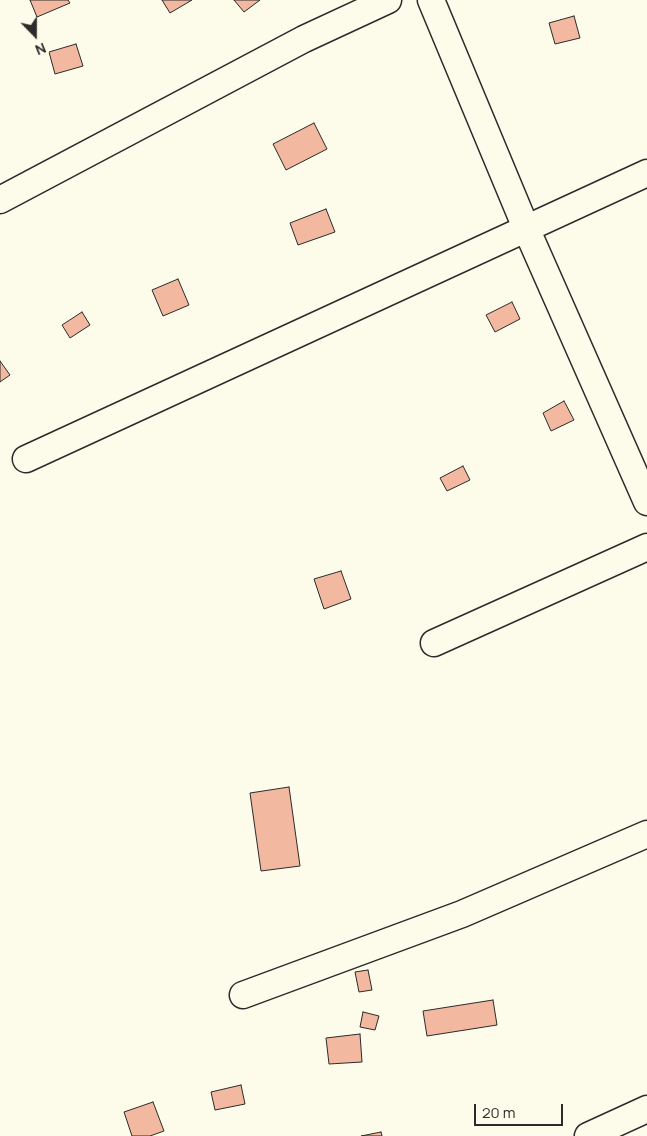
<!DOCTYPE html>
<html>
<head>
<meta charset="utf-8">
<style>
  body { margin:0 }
  #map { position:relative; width:647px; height:1136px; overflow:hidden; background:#fdfbea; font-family:Manrope,sans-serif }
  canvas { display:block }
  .north { position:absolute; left:10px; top:10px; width:50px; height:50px; -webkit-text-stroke:4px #fdfbea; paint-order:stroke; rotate:158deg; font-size:14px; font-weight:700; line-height:20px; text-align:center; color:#2b2b2b }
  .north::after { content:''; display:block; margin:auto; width:18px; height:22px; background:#2b2b2b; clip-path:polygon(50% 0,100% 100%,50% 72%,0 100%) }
  .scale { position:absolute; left:474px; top:1104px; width:89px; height:22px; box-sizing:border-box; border:2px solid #2b2b2b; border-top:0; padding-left:6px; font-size:15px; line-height:18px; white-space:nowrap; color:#2b2b2b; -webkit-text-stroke:4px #fdfbea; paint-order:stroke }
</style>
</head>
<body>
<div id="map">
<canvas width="647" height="1136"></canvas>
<div class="north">N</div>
<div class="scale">20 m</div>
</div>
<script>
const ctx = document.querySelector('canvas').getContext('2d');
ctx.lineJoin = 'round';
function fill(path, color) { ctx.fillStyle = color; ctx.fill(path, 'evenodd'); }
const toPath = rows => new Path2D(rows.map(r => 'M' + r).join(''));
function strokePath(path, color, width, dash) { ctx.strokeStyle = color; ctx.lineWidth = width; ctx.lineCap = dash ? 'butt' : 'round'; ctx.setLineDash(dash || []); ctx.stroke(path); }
const building = toPath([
  [30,0,68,0,70,3,37,17,30,0],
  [162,0,192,0,170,13,162,0],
  [234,0,260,0,244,12,234,0],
  [574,16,580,38,555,44,549,23,574,16],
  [76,44,83,66,55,74,49,52,76,44],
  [314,123,327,149,286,170,273,144,314,123],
  [326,209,335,232,298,245,290,223,326,209],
  [178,279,189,305,163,316,152,290,178,279],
  [512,302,520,319,495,332,486,315,512,302],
  [82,312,90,325,70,338,62,325,82,312],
  [0,361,10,375,0,382,0,361],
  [564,401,574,420,551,431,543,413,564,401],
  [463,466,470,480,447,491,440,478,463,466],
  [341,571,351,599,324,609,314,579,341,571],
  [289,787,300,866,261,871,250,793,289,787],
  [368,970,372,990,359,992,355,972,368,970],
  [493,1000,497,1025,427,1036,423,1011,493,1000],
  [363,1012,379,1016,375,1030,360,1027,363,1012],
  [360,1034,362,1062,329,1064,326,1038,360,1034],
  [241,1085,245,1104,215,1110,211,1092,241,1085],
  [153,1102,164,1131,150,1136,132,1136,124,1112,153,1102],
  [381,1132,382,1136,361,1136,381,1132]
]);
fill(building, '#f2b8a0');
strokePath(building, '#2b2b2b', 1);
const street = toPath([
  [431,0,526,228,647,502],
  [0,200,304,39,388,0],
  [26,459,647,173],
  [434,643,647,547],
  [243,995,462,914,647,834],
  [588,1136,647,1109]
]);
strokePath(street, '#2b2b2b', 29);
strokePath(street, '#fdfbea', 26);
</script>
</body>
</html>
